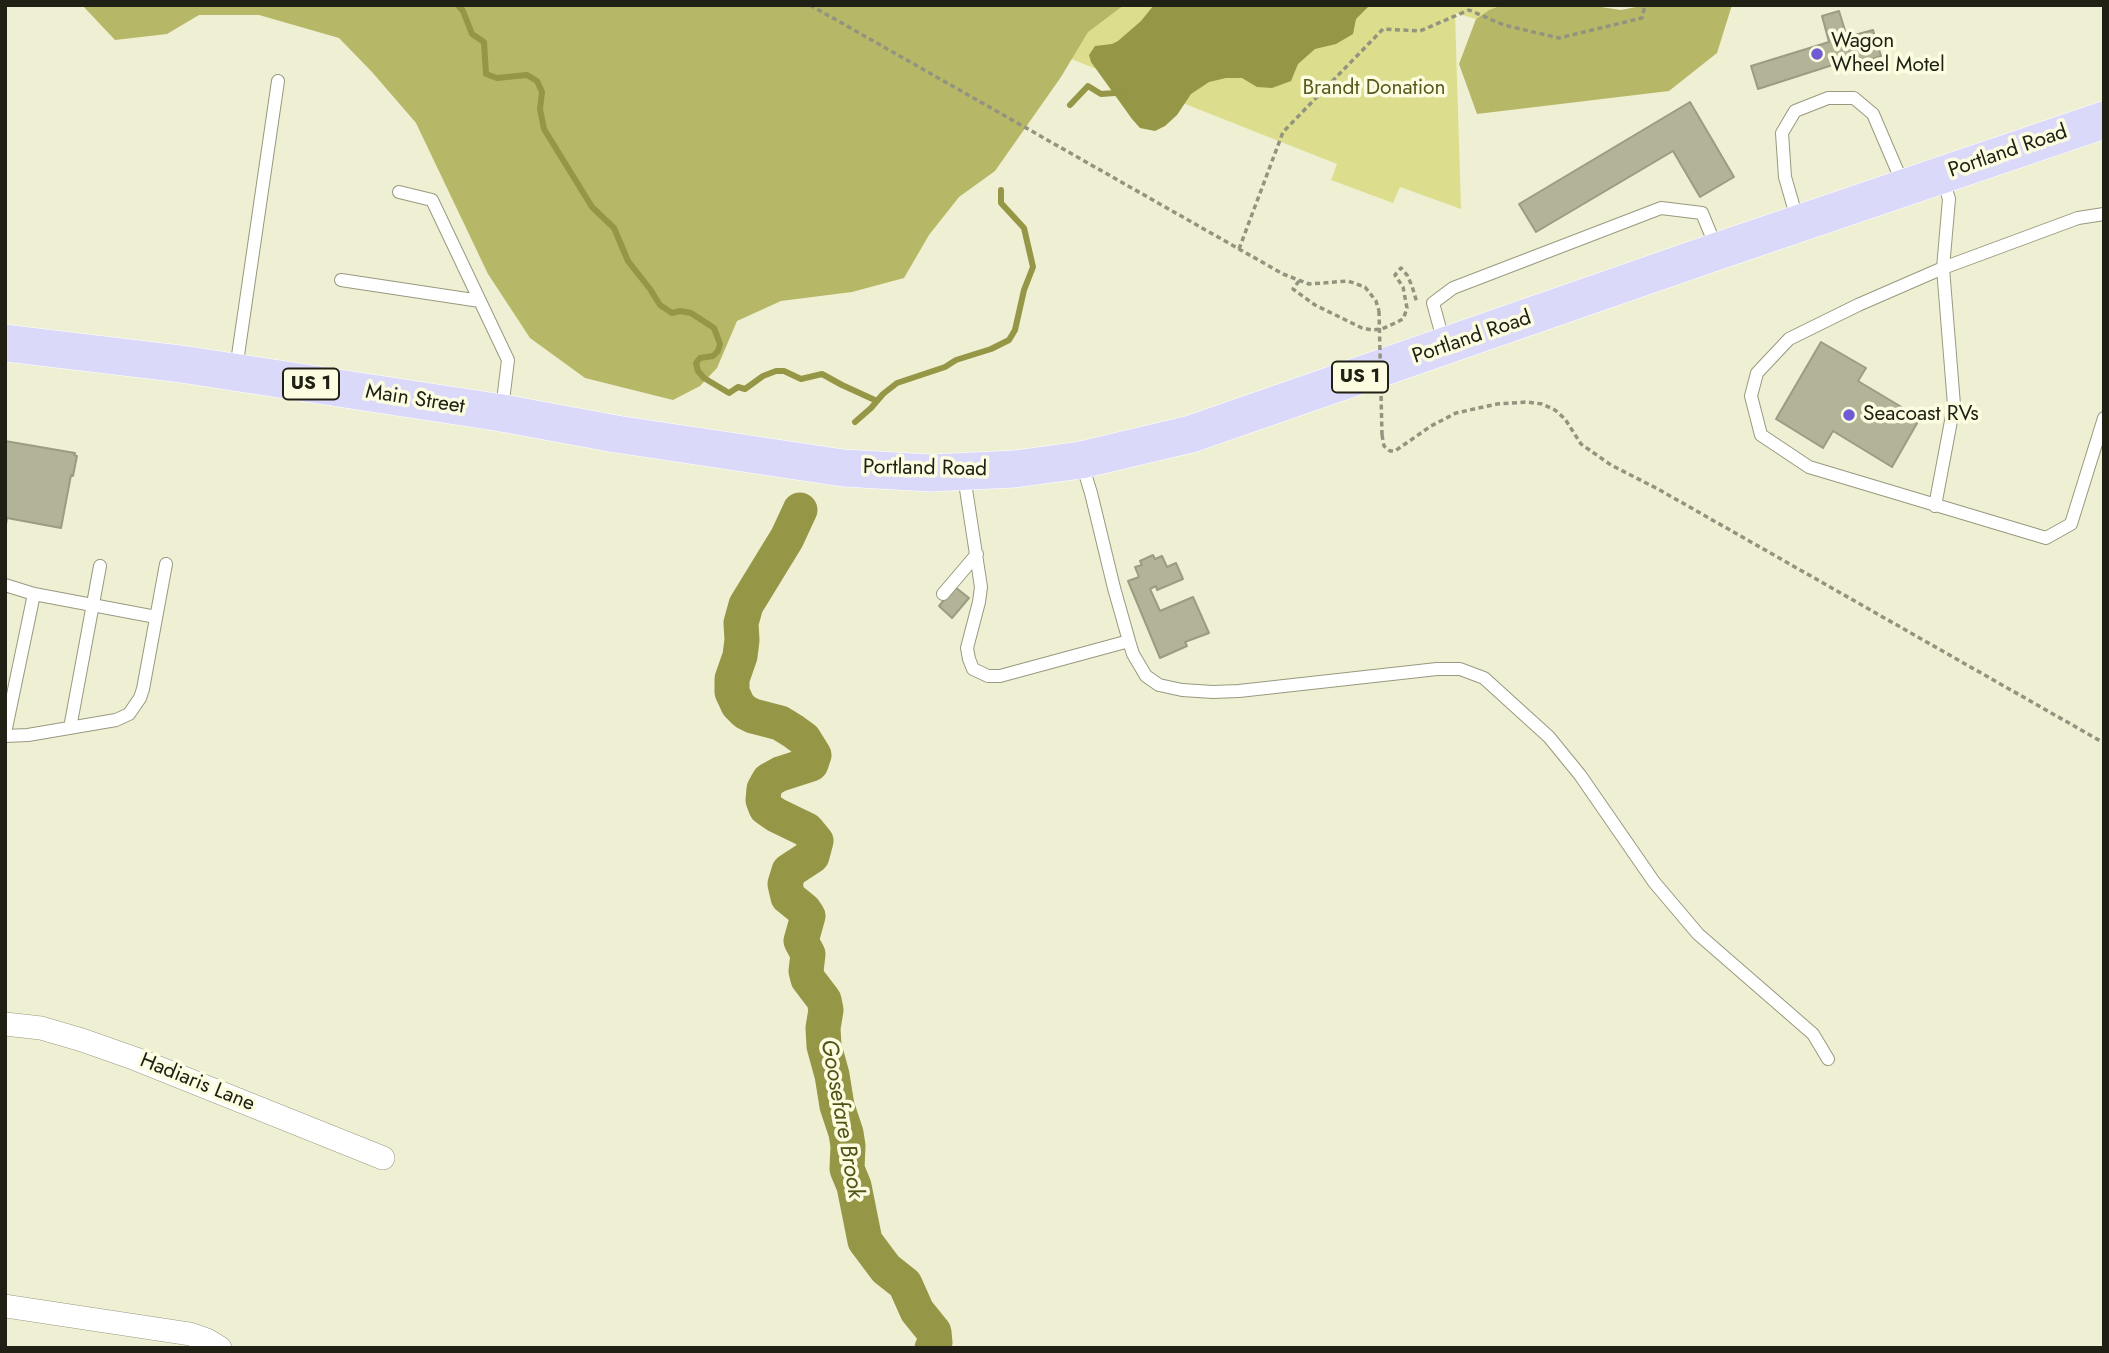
<!DOCTYPE html>
<html>
<head>
<meta charset="utf-8">
<style>
  body { margin:0 }
  #map { position:relative; width:2109px; height:1353px; overflow:hidden; background:#eff0d3; font-family:Jost,sans-serif }
  canvas { display:block }
  .frame { position:absolute; inset:0; border:7px solid #202015; pointer-events:none }
</style>
</head>
<body>
<div id="map">
<canvas width="2109" height="1353"></canvas>
<div class="frame"></div>
</div>
<script>
const ctx = document.querySelector('canvas').getContext('2d');
ctx.lineJoin = 'round';
function fill(path, color) { ctx.fillStyle = color; ctx.fill(path, 'evenodd'); }
const toPath = rows => new Path2D(rows.map(r => 'M' + r).join(''));
function strokePath(path, color, width, dash) { ctx.strokeStyle = color; ctx.lineWidth = width; ctx.lineCap = dash ? 'butt' : 'round'; ctx.setLineDash(dash || []); ctx.stroke(path); }
function drawText(font, color, halo, rows, align = 'center') {
  ctx.font = font + ' Jost,sans-serif'; ctx.lineWidth = 7; ctx.setLineDash([]); ctx.textBaseline = 'middle'; ctx.strokeStyle = halo; ctx.fillStyle = color; for (const [text, x, y, turn = 0] of rows) {
    ctx.save(); ctx.translate(x, y); ctx.rotate((+turn || 0) * Math.PI / 180); ctx.textAlign = isNaN(turn) ? turn : align; if (halo) ctx.strokeText(text, 0, 0); ctx.fillText(text, 0, 0); ctx.restore();
  }
}
fill(toPath([
  [1096,5,1502,5,1489,10,1476,19,1455,13,1461,209,1400,187,1393,203,1331,180,1337,164,1066,57]
]), '#dcde8d');
fill(toPath([
  [82,5,1124,5,1088,32,1061,77,995,171,959,197,929,235,904,278,852,292,781,301,737,321,717,368,700,386,673,400,585,378,530,338,488,274,416,123,372,72,339,38,259,15,199,15,167,34,115,40],
  [1502,5,1588,5,1621,10,1646,5,1732,5,1717,53,1669,91,1477,114,1459,64,1476,19,1489,10]
]), '#b7b867');
fill(toPath([
  [1154,5,1369,5,1369,6,1356,19,1353,34,1336,44,1315,49,1298,64,1291,81,1272,88,1257,87,1242,78,1226,78,1209,82,1191,94,1177,115,1165,126,1155,131,1140,128,1132,119,1091,62,1089,55,1095,46,1112,44,1118,41,1141,21]
]), '#959646');
strokePath(toPath([
  [458,5,463,11,472,34,484,42,486,74,497,78,527,75,537,81,542,92,540,109,544,129,592,207,614,228,628,261,650,289,660,305,672,313,680,311,691,313,714,328,720,344,718,351,713,356,700,358,696,363,698,371,704,378,729,393,738,387,745,389,763,376,776,371,784,371,801,379,822,374,842,385,877,401],
  [1070,105,1088,86,1101,94,1115,93,1120,89],
  [855,422,871,408,883,394,897,383,945,367,956,360,991,349,1009,340,1015,330,1024,290,1033,267,1024,228,1001,203,1001,190]
]), '#959646', 6);
strokePath(toPath([
  [800,510,787,538,746,605,741,623,742,640,740,656,732,679,732,692,738,705,745,712,753,716,780,723,793,731,804,739,814,755,811,764,780,774,769,780,764,789,763,800,766,808,776,815,807,830,816,841,812,856,789,871,785,884,788,897,804,910,808,916,801,941,808,954,806,971,808,979,824,1000,826,1010,823,1028,824,1046,832,1075,837,1106,846,1133,848,1146,847,1169,854,1186,865,1241,886,1269,905,1284,917,1311,934,1332,935,1343,932,1348]
]), '#959646', 35);
const building = toPath([
  [1839,11,1847,37,1873,30,1881,56,1847,67,1845,61,1758,89,1751,66,1829,42,1822,16,1839,11],
  [1690,102,1734,177,1700,197,1673,151,1536,232,1519,204,1690,102],
  [1821,342,1866,368,1858,381,1920,418,1892,467,1833,431,1823,448,1776,419,1821,342],
  [5,441,75,453,74,455,77,456,73,476,71,475,61,528,7,518,5,530,5,441],
  [1153,555,1155,559,1162,556,1167,567,1176,563,1183,579,1157,590,1156,586,1150,589,1160,611,1193,597,1209,633,1185,642,1187,646,1160,658,1128,581,1139,577,1135,567,1142,565,1140,561,1153,555],
  [955,587,969,598,952,618,939,606,955,587]
]);
fill(building, '#b2b397');
strokePath(building, '#9b9c81', 2);
const service = toPath([
  [399,192,432,200,480,301,508,360,502,409],
  [2104,214,2078,218,1943,268,1858,305,1789,339,1757,373,1751,396,1761,435,1809,467,2046,538,2071,524,2104,418],
  [1798,222,1785,177,1782,133,1795,111,1828,98,1854,98,1873,114,1903,184],
  [341,280,480,301],
  [1444,343,1433,303,1453,288,1661,208,1702,213,1716,247],
  [236,369,278,81],
  [1082,464,1091,493,1114,588,1129,641,1133,654,1146,676,1159,685,1182,690,1213,692,1239,691,1437,669,1460,669,1484,678,1549,737,1580,775,1654,882,1698,934,1813,1034,1828,1059],
  [964,476,981,587,979,602,967,648,969,659,973,669,988,676,1000,676,1129,641],
  [1935,506,1954,405,1943,268,1949,199,1943,179],
  [5,585,34,594,156,617],
  [943,594,977,554],
  [70,728,100,566],
  [5,733,34,594],
  [5,736,28,735,116,720,129,714,140,698,143,689,166,564]
]);
const minor = toPath([
  [5,1024,41,1028,82,1040,136,1059,383,1158],
  [5,1306,190,1334,207,1340,220,1348]
]);
const primary = toPath([
  [5,343,181,364,502,413,616,434,843,468,930,473,1015,469,1081,460,1191,434,1718,251,2104,120]
]);
strokePath(service, '#98997e', 14);
strokePath(minor, '#98997e', 24);
strokePath(primary, '#fff', 38);
strokePath(toPath([
  [810,5,1283,274,1309,284,1348,281,1365,287,1376,301,1379,311],
  [1239,249,1283,132,1383,29,1420,31,1469,10,1504,25,1559,38,1642,18,1645,5],
  [1299,281,1293,289,1315,305,1362,328,1372,330,1382,329,1393,324,1403,319,1405,314,1407,308,1403,287,1395,275,1401,268,1407,275,1412,286,1417,303],
  [1382,435,1384,446,1390,451,1395,451,1431,426,1456,413,1497,404,1527,402,1542,404,1555,410,1565,419,1581,444,1611,465,1658,489,2104,743]
]), '#93947f', 3.5, [5, 3.5]);
strokePath(service, '#fff', 12);
strokePath(minor, '#fff', 23);
strokePath(primary, '#dad9fa', 37);
strokePath(toPath([
  [1379,311,1382,435]
]), '#93947f', 3.5, [5, 3.5]);
for (const [x, y, r, color] of [
  [1817,54,7,"#705bd5"],
  [1849,415,7,"#705bd5"]
]) { const dot = new Path2D(); dot.arc(x, y, r, 0, 2 * Math.PI); ctx.fillStyle = color; ctx.fill(dot); strokePath(dot, '#fcfde0', 2.5); }
for (const [x, y, w] of [
  [1360,377,56],
  [311,384,56]
]) { const box = new Path2D(); box.roundRect(x - w / 2, y - 15.5, w, 31, 5); ctx.fillStyle = '#fcfde0'; ctx.fill(box); strokePath(box, '#202015', 2); }
drawText('bold 19px', '#202015', null, [
  ["US 1",1360,377],
  ["US 1",311,384]
]);
drawText('21px', '#202015', '#fcfde0', [
  ["Wagon",1831,42],
  ["Wheel Motel",1831,66],
  ["Seacoast RVs",1863,415]
], 'left');
drawText('21px', '#59591e', '#fcfde0', [
  ["Brandt Donation",1374,89]
]);
drawText('21px', '#202015', '#fcfde0', [
  ["Portland Road",2008,152,-19],
  ["Portland Road",1472,338,-19],
  ["Main Street",415,400,9],
  ["Portland Road",925,469,1],
  ["Hadiaris Lane",197,1083,22]
]);
drawText('italic 23px', '#525216', '#fcfde0', [
  ["Goosefare Brook",841,1119,80]
]);
</script>
</body>
</html>
